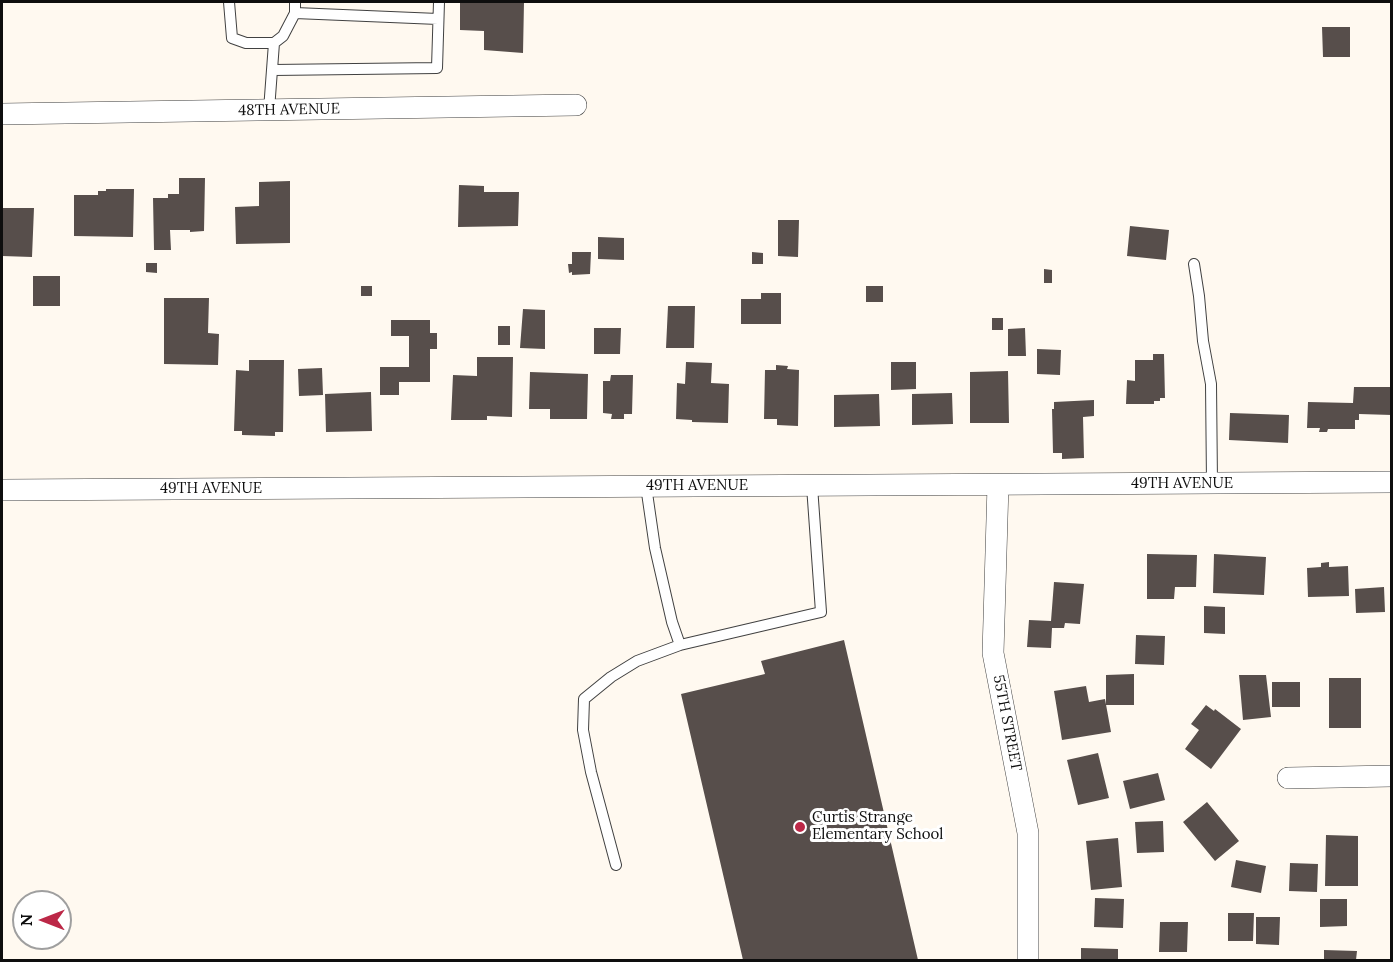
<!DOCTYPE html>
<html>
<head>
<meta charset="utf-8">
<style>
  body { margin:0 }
  #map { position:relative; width:1393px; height:962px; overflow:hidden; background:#fff9f0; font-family:Lora,serif }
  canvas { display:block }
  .frame { position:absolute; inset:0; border:3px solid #0e0e0e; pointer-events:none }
  .north { position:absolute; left:12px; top:890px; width:60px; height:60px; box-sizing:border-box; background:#fff; border:2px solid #9f9f9f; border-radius:50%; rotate:270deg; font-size:16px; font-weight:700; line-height:24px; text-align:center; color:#0e0e0e }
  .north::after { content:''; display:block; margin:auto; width:21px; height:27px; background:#bc2847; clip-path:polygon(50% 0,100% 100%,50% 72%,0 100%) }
</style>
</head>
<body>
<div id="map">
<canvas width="1393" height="962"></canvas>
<div class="frame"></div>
<div class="north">N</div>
</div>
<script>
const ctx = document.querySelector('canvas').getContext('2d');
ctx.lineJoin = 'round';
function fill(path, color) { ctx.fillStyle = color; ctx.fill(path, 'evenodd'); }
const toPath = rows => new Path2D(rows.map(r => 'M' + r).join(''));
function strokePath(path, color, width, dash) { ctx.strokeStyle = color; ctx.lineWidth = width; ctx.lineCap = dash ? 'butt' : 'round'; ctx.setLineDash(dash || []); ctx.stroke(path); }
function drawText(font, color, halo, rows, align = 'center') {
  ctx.font = font + ' Lora,serif'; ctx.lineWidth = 6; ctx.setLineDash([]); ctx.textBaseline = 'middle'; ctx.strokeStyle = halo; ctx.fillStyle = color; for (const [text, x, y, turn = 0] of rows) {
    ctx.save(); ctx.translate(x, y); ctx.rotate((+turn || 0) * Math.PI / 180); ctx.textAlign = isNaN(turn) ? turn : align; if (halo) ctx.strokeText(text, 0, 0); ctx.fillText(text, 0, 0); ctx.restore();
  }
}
fill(toPath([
  [460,2,524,2,523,53,484,50,484,31,460,30],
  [1322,27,1350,27,1350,57,1323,57],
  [179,178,205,178,204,231,190,232,190,230,170,230,171,250,154,250,153,198,168,198,168,194,179,194],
  [290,181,290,243,236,244,235,207,259,206,259,182],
  [459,185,484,186,484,192,519,192,518,226,458,227],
  [106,189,134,189,133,237,74,236,74,195,98,195,98,191,106,191],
  [2,208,34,208,32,257,2,256],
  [778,220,799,220,798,257,778,256],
  [1130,226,1169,230,1166,260,1127,256],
  [598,237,624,238,624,260,598,259],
  [572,252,591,252,590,274,572,275,572,272,569,273,568,264,572,264],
  [752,252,763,253,763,264,752,264],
  [146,263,157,263,157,273,146,272],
  [1044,269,1052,270,1052,283,1044,283],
  [33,276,60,276,60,306,33,306],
  [361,286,372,286,372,296,361,296],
  [866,286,883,286,883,302,866,302],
  [761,293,781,293,781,324,741,324,741,299,761,299],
  [164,298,209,298,208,333,219,334,218,365,164,364],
  [668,306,695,306,694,348,666,348],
  [523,309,545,310,545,349,520,348],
  [992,318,1003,318,1003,330,992,330],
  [391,320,430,320,430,333,437,333,437,349,430,349,430,382,399,382,399,395,380,395,380,367,409,367,409,336,391,336],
  [498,326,510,326,510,345,498,345],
  [594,328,621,328,620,354,594,354],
  [1025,328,1026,356,1008,356,1008,329],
  [1037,349,1061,350,1060,375,1037,374],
  [1153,354,1164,354,1165,398,1160,398,1160,401,1154,401,1154,404,1126,404,1127,380,1135,381,1135,360,1153,360],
  [477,357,513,357,512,417,487,416,487,420,451,420,453,375,477,376],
  [249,360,284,360,283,432,275,432,275,436,242,435,242,431,234,431,236,370,249,371],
  [686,362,712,363,711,383,729,384,728,423,692,422,692,420,676,419,677,383,685,384],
  [891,362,916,362,916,389,891,390],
  [776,365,788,366,787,369,799,370,798,426,777,425,777,419,764,419,765,370,776,370],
  [322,368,323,395,299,396,298,369],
  [1008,371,1009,423,970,423,970,372],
  [530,372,588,374,587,419,550,419,550,409,529,409],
  [611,375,633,375,632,414,624,414,624,419,611,419,612,414,603,413,603,381,610,381],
  [1354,387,1392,387,1392,415,1359,414,1359,420,1355,420,1355,429,1328,429,1327,432,1319,432,1320,428,1307,428,1308,402,1353,403],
  [371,392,372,431,326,432,325,394],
  [952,393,953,424,912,425,912,394],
  [879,394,880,426,834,427,834,395],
  [1094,400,1094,416,1083,417,1084,458,1062,459,1062,453,1053,453,1052,409,1054,409,1054,402],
  [1230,413,1289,415,1288,443,1229,440],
  [1147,554,1197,555,1196,587,1175,587,1174,599,1147,599],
  [1214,554,1266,557,1264,595,1213,593],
  [1329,562,1329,567,1348,566,1349,596,1308,597,1307,568,1321,567,1321,563],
  [1054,582,1084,584,1080,624,1065,623,1064,628,1052,628,1051,648,1027,647,1029,620,1051,621],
  [1384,587,1385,612,1356,613,1355,589],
  [1204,606,1225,607,1225,634,1204,633],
  [1136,635,1165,636,1164,665,1135,664],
  [844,640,918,960,743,960,681,694,765,674,761,661],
  [1134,674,1134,705,1106,705,1106,675],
  [1239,675,1266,675,1271,717,1243,720],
  [1329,678,1361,678,1361,728,1329,728],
  [1272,682,1300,682,1300,707,1272,707],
  [1086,686,1089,702,1105,699,1111,732,1062,740,1054,691],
  [1206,705,1214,711,1215,709,1241,729,1211,769,1185,749,1199,730,1191,724],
  [1098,753,1109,798,1078,805,1067,760],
  [1158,773,1165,800,1130,809,1123,781],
  [1207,802,1239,841,1215,861,1183,822],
  [1163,821,1164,852,1137,853,1135,822],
  [1326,835,1358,836,1358,886,1325,886],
  [1118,838,1122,887,1091,890,1086,841],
  [1236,860,1266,866,1261,893,1231,887],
  [1290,863,1318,864,1317,892,1289,891],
  [1095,898,1124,899,1123,928,1094,927],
  [1320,899,1347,899,1347,926,1320,927],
  [1228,913,1254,913,1253,941,1228,941],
  [1256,917,1280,917,1279,945,1256,944],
  [1160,922,1188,922,1187,952,1159,952],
  [1081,948,1118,949,1118,960,1081,960],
  [1324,950,1357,951,1356,960,1324,960]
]), '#574e4b');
const service = toPath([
  [229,2,232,38,246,43,274,43,283,36,295,13,295,2],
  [295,13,438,19],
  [273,70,437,68,439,2],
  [269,110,274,43],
  [1194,264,1199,296,1203,341,1211,384,1212,483],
  [646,486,655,548,672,622,680,645],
  [616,865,591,772,583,730,584,699,611,677,637,661,680,645,821,612,812,486]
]);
const minor = toPath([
  [2,114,576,105],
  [998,485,993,653,1028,833,1028,960],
  [2,490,1392,482],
  [1288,778,1392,776]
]);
strokePath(service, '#414141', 12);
strokePath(minor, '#414141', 22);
strokePath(service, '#fff', 10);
strokePath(minor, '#fff', 21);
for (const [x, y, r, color] of [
  [800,827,6,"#bc2847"]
]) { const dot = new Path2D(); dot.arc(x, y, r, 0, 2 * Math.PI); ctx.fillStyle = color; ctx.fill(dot); strokePath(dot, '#fff', 2); }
drawText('15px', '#0e0e0e', '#fff', [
  ["48TH AVENUE",289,110,-1],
  ["49TH AVENUE",1182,484],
  ["49TH AVENUE",697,486],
  ["49TH AVENUE",211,489],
  ["55TH STREET",1007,723,79]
]);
drawText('15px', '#0e0e0e', '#fff', [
  ["Curtis Strange",812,818],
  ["Elementary School",812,835]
], 'left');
</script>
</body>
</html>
